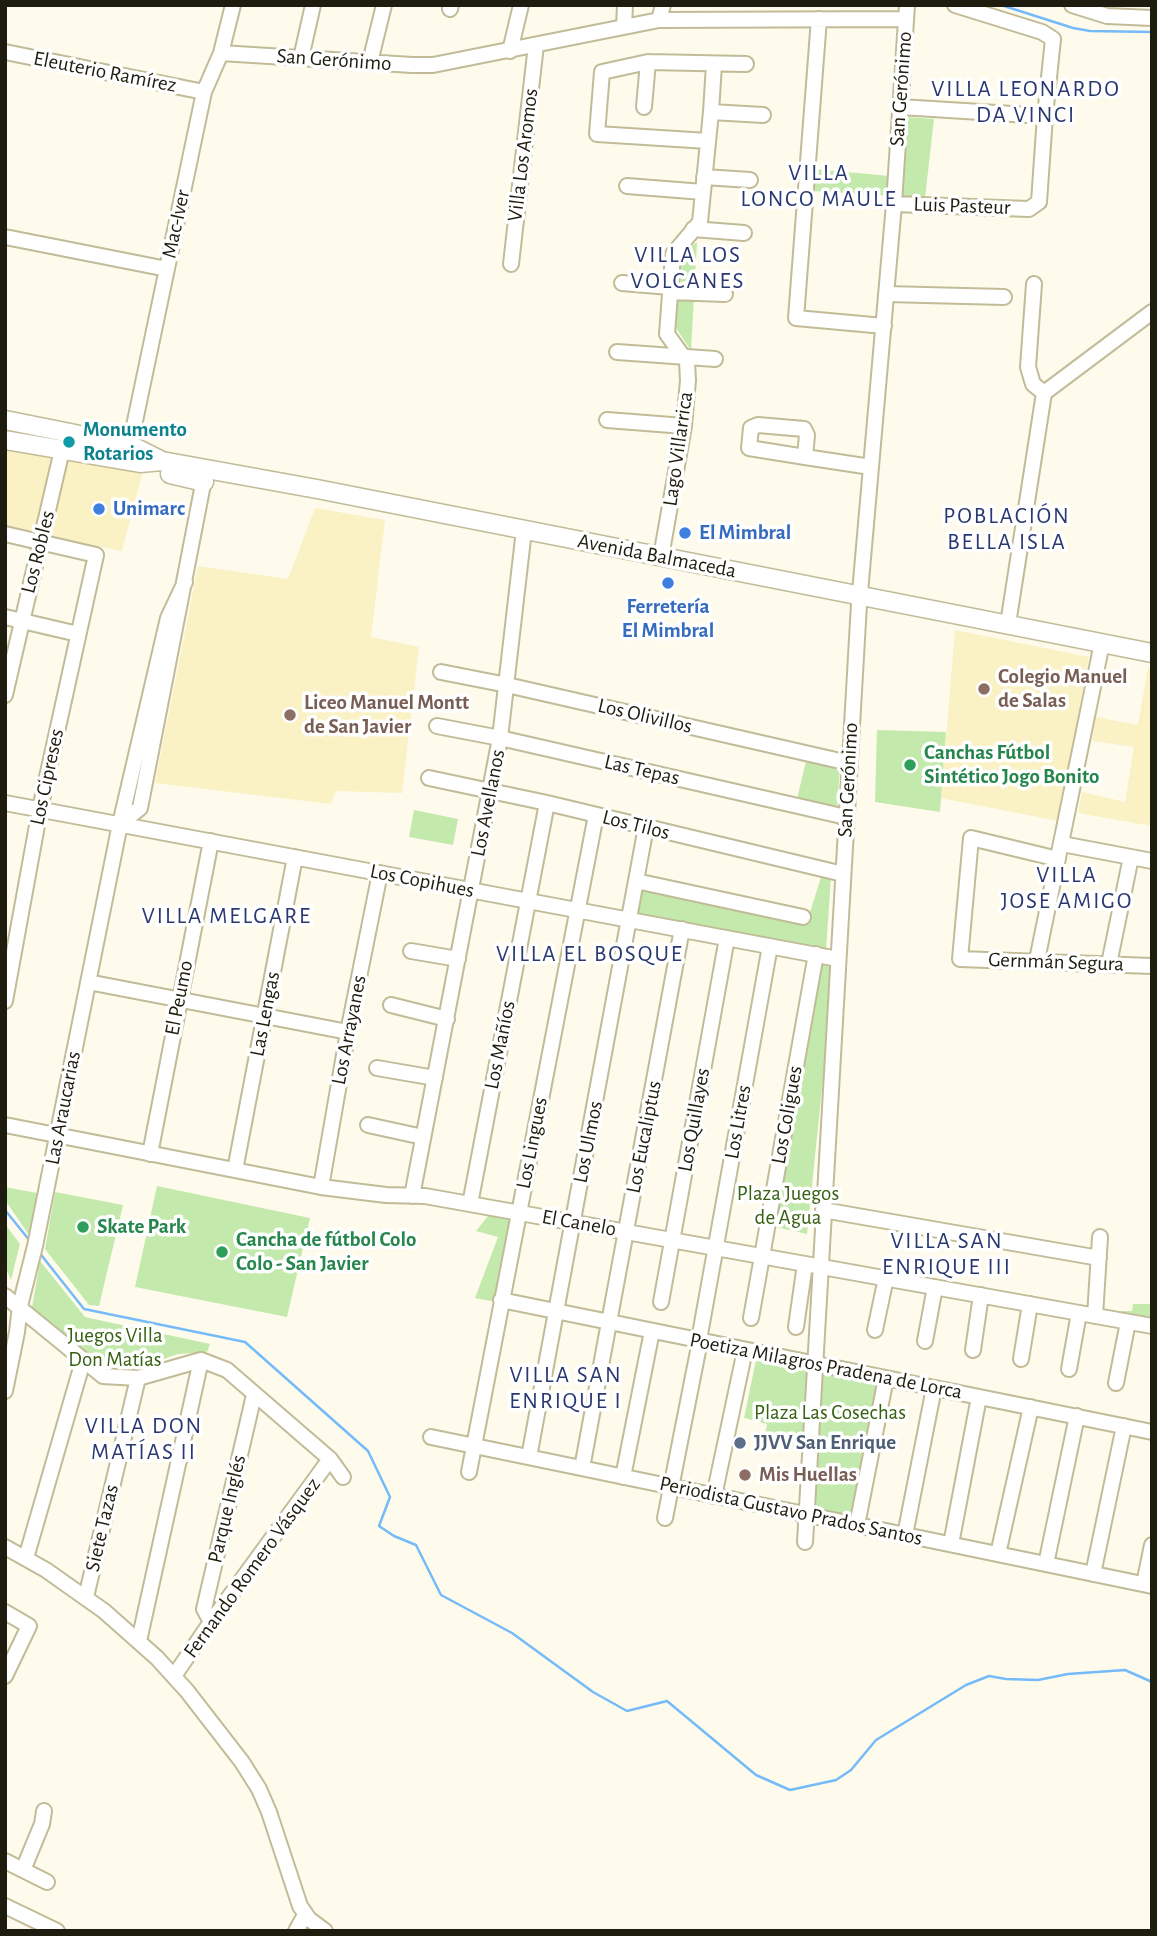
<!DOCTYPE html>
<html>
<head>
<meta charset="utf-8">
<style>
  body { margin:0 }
  #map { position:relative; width:1157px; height:1936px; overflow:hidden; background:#fefbec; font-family:"Alegreya Sans",sans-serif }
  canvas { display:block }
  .frame { position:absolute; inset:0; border:7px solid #1e1c0e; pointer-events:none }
</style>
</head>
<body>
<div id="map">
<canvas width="1157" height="1936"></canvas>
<div class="frame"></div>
</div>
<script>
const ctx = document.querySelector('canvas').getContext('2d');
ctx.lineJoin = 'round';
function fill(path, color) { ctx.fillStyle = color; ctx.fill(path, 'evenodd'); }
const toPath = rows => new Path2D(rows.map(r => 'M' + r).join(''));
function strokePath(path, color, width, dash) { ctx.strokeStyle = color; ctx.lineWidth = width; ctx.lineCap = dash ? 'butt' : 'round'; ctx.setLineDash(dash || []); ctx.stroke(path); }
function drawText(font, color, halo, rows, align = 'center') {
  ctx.font = font + ' "Alegreya Sans",sans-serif'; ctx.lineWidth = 7; ctx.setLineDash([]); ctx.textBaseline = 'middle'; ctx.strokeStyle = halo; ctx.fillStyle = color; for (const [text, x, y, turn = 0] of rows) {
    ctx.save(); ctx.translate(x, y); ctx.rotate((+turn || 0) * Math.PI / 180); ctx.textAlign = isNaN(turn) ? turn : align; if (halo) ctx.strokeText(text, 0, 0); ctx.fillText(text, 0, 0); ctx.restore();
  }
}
fill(toPath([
  [5,447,51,457,37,533,5,527],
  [67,460,142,474,122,551,49,537],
  [315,508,385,520,371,637,419,647,402,793,336,791,331,804,155,783,198,566,288,579],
  [955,630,1089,657,1058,821,941,798],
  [1148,668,1152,669,1152,826,1078,813,1082,792,1125,802,1134,747,1092,741,1096,717,1138,725]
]), '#faf1c5');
fill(toPath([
  [908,117,934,119,925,198,812,191,814,169,901,177],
  [697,242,691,351,676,328,681,254],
  [877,730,946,732,940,812,875,802],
  [806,761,840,767,837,810,797,799],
  [414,810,458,819,453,845,409,837],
  [822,874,831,877,826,950,624,916,633,883,807,922],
  [813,959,835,963,807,1234,762,1224],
  [157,1186,310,1218,287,1317,135,1287],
  [5,1187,37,1193,29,1235,5,1200],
  [55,1192,123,1205,99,1306,89,1305,45,1249],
  [495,1215,513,1218,496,1302,475,1298,498,1237,476,1231,488,1216],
  [5,1224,20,1244,11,1280,5,1266],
  [40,1261,85,1317,210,1344,207,1352,178,1354,132,1370,116,1373,104,1370,31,1313],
  [1133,1304,1152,1304,1152,1319,1110,1311,1132,1311],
  [757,1355,881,1382,856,1519,811,1509,815,1452,764,1440,767,1424,744,1418]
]), '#c3eaac');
strokePath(toPath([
  [1001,5,1073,28,1090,31,1152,32],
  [5,1210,30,1241],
  [38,1251,84,1309,245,1342,368,1451,390,1497,379,1526,394,1536,416,1545,441,1595,512,1633,593,1692,627,1711,667,1701,756,1775,790,1790,836,1780,851,1770,876,1740,966,1685,989,1676,1006,1679,1038,1680,1068,1674,1125,1670,1152,1682]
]), '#75baf9', 2.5);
const minor = toPath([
  [1072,5,1107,16,1152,18],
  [450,9,451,5],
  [819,19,796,318,884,326],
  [659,20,663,5],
  [624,27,625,5],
  [510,51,521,5],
  [5,52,204,92],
  [221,53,412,65,433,65,659,20,906,19],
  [301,58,313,5],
  [370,62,384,5],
  [644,107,648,62],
  [900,107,1045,116],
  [711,112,763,115],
  [708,141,597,134,602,72,648,62,746,64],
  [704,177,750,180],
  [627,186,703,192],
  [894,204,1029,209,1039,202,1045,116,1053,39,1042,32,955,5],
  [693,229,744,233],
  [5,237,167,269],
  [511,264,536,45],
  [622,283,670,287],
  [1034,284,1028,367,1033,384,1044,393],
  [670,292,725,294],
  [886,294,1004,297],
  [617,352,715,359],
  [1044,393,1152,312],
  [607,420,684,426],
  [130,445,204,92,221,53,233,5],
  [805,457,807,435,804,429,758,425,751,428,749,448,805,457,871,467],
  [5,534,96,555,40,809,5,1001],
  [661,557,684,426,688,380,687,362,667,334,673,254,700,222,711,112,714,64],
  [5,617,78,634],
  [1008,624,1044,393],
  [441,672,507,685,849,763],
  [5,695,62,450],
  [437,726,500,738,846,817],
  [429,778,547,803,843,874],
  [5,803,838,959],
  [120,824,140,808,205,474],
  [1062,844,1152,861],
  [1058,859,971,838,960,959,1152,966],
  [636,881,803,917],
  [411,951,458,959],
  [1037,960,1102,643],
  [1109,964,1131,857],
  [88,982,348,1032],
  [391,1005,447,1019],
  [377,1068,435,1078],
  [5,1125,321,1187,386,1195,425,1196,1152,1326],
  [368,1125,423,1137],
  [150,1154,211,841],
  [235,1170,295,857],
  [321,1187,348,1032,380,873],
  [412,1196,500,738,524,530],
  [470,1204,547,803],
  [823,1210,1099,1258],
  [5,1296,103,1376,138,1378,201,1360,227,1370,330,1459,343,1477],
  [501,1300,1152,1432],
  [661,1302,727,938],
  [1095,1316,1100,1237],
  [751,1318,816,954],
  [796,1327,805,1264],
  [875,1330,886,1278],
  [699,1340,770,946],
  [925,1341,935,1287],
  [973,1350,981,1295],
  [1021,1359,1030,1304],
  [1069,1369,1079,1313],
  [1116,1383,1128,1322],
  [5,1391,17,1332,20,1306,35,1246,120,824,168,618,185,582],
  [431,1437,1152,1586],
  [529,1457,646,827],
  [582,1468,682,929],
  [469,1472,596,815],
  [623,1477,652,1331],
  [714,1496,745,1350],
  [665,1518,700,1341],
  [857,1525,886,1378],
  [905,1535,934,1388],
  [805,1542,859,604,894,204,907,5],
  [951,1544,979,1397],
  [5,1547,46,1570,104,1611,157,1658,187,1691,242,1762,259,1789,269,1812,300,1906,309,1919,325,1931],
  [998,1554,1031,1407],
  [26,1558,83,1361],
  [1046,1564,1077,1416],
  [1093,1574,1124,1426],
  [1144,1584,1152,1545],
  [86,1597,138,1378],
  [5,1612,29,1626,5,1676],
  [211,1622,204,1609,254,1395],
  [139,1641,201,1360],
  [174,1676,211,1622,330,1459],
  [5,1861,47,1882],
  [23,1870,42,1824,44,1811],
  [5,1906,57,1931],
  [296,1931,305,1915]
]);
const major = toPath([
  [5,420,130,445,162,461],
  [5,440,140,463,162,461,317,489,1152,653],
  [170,474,204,482]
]);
strokePath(minor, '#c2bb98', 18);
strokePath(major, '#c2bb98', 21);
strokePath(minor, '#fff', 14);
strokePath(major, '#fff', 18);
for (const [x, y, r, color] of [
  [69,442,7,"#0f9aa8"],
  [99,509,7,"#3f7fe0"],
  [685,533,7,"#3f7fe0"],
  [668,583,7,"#3f7fe0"],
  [984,689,7,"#8d6e63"],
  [290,715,7,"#8d6e63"],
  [910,765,7,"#2e9e5b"],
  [83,1227,7,"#2e9e5b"],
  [222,1252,7,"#2e9e5b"],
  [740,1443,7,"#5c6f8a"],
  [745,1475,7,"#8d6e63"]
]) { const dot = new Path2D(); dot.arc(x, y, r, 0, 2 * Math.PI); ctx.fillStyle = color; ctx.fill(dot); strokePath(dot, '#fff', 2.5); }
drawText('21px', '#1e1c0e', '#fff', [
  ["San Gerónimo",334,60,4],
  ["Eleuterio Ramírez",105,72,11],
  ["San Gerónimo",901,89,-86],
  ["Villa Los Aromos",523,155,-83],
  ["Luis Pasteur",962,206,2],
  ["Mac-Iver",176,224,-78],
  ["Lago Villarrica",678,449,-82],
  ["Los Robles",38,552,-76],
  ["Avenida Balmaceda",657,556,11],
  ["Los Olivillos",645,716,13],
  ["Las Tepas",642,770,13],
  ["Los Cipreses",47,777,-78],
  ["San Gerónimo",848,780,-87],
  ["Los Avellanos",488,803,-79],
  ["Los Tilos",636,825,14],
  ["Los Copihues",422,881,11],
  ["Gernmán Segura",1056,962,2],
  ["El Peumo",179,998,-79],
  ["Las Lengas",265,1014,-79],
  ["Los Arrayanes",349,1030,-79],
  ["Los Mañíos",500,1045,-79],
  ["Las Araucarias",63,1108,-79],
  ["Los Coligues",787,1115,-80],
  ["Los Quillayes",694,1120,-80],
  ["Los Litres",738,1122,-80],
  ["Los Eucaliptus",644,1137,-79],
  ["Los Ulmos",588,1142,-79],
  ["Los Lingues",532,1143,-79],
  ["El Canelo",579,1223,10],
  ["Poetiza Milagros Pradena de Lorca",826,1366,11],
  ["Parque Inglés",227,1509,-77],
  ["Periodista Gustavo Prados Santos",791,1511,12],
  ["Siete Tazas",102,1528,-77],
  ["Fernando Romero Vásquez",252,1568,-54]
]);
drawText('bold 21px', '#0d838f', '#fff', [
  ["Monumento",83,430],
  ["Rotarios",83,454]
], 'left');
drawText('bold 21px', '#366cbe', '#fff', [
  ["Unimarc",113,509],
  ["El Mimbral",699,533],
  ["Ferretería",668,607,"center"],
  ["El Mimbral",668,631,"center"]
], 'left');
drawText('bold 21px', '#785e54', '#fff', [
  ["Colegio Manuel",998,677],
  ["de Salas",998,701],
  ["Liceo Manuel Montt",304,703],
  ["de San Javier",304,727],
  ["Mis Huellas",759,1475]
], 'left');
drawText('bold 21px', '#27864d', '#fff', [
  ["Canchas Fútbol",924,753],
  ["Sintético Jogo Bonito",924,777],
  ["Skate Park",97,1227],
  ["Cancha de fútbol Colo",236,1240],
  ["Colo - San Javier",236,1264]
], 'left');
drawText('21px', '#366012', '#fff', [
  ["Plaza Juegos",788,1194],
  ["de Agua",788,1218],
  ["Juegos Villa",115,1336],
  ["Don Matías",115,1360],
  ["Plaza Las Cosechas",830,1413]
]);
drawText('bold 21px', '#4e5e75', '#fff', [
  ["JJVV San Enrique",754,1443]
], 'left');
ctx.letterSpacing = '2px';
drawText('23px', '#293871', '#fff', [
  ["VILLA LEONARDO",1026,89],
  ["DA VINCI",1026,115],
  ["VILLA",819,173],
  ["LONCO MAULE",819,199],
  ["VILLA LOS",688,255],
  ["VOLCANES",688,281],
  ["POBLACIÓN",1007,516],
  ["BELLA ISLA",1007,542],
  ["VILLA",1067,875],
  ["JOSE AMIGO",1067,901],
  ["VILLA MELGARE",227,916],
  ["VILLA EL BOSQUE",590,954],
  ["VILLA SAN",947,1241],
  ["ENRIQUE III",947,1267],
  ["VILLA SAN",566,1375],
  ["ENRIQUE I",566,1401],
  ["VILLA DON",144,1426],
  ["MATÍAS II",144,1452]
]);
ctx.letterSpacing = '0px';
</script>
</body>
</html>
